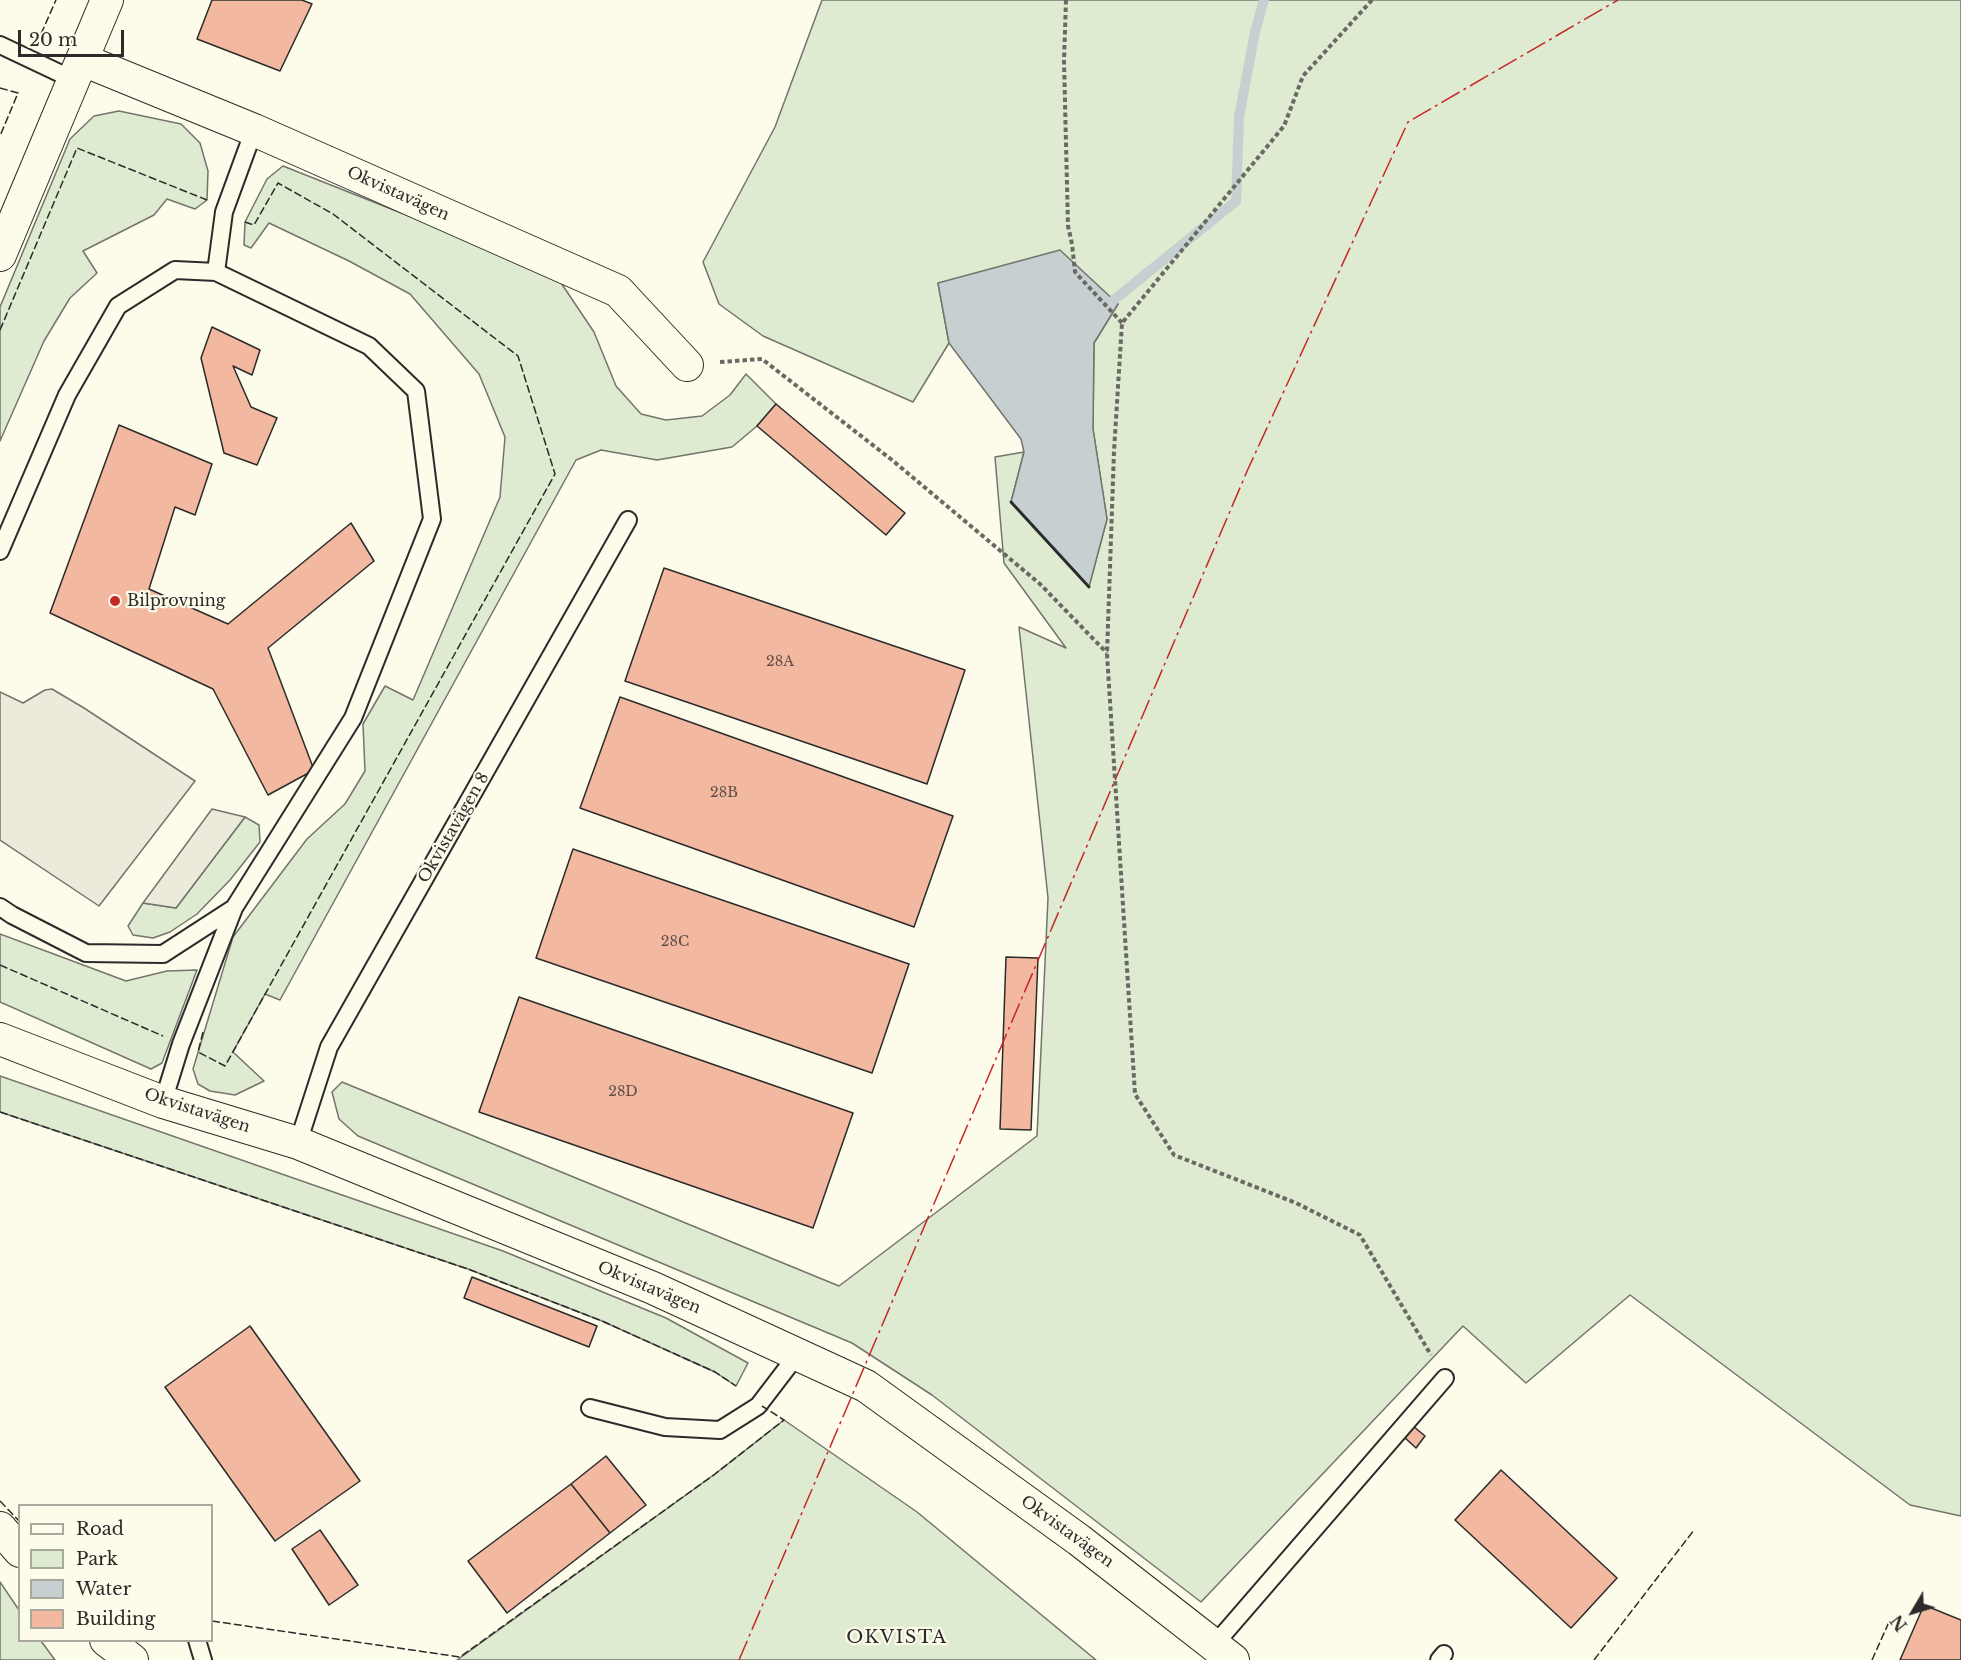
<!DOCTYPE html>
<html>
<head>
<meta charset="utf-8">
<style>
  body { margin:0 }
  #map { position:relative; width:1961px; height:1660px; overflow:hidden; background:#fdfbea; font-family:"Libre Baskerville",serif }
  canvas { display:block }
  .legend { position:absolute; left:18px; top:1504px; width:195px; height:138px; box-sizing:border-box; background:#fdfbea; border:2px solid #a9a89e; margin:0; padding:8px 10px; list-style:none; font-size:18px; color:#2b2b2b }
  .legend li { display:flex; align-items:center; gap:12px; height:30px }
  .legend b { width:30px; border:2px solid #a9a89e }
  .north { position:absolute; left:1883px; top:1582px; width:60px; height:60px; -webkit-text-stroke:4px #fdfbea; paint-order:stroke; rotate:232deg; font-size:16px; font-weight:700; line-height:24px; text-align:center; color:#2b2b2b }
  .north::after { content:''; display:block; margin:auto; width:21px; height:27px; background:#2b2b2b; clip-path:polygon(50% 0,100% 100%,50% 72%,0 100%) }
  .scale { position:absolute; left:18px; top:30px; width:106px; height:27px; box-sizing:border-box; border:3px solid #2b2b2b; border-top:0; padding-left:8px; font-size:18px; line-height:21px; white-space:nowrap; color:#2b2b2b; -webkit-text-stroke:4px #fdfbea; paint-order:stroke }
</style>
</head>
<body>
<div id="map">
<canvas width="1961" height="1660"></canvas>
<ul class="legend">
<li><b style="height:8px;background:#fdfbea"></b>Road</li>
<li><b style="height:16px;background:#deebd1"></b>Park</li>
<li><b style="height:16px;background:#c7d0d0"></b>Water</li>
<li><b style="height:16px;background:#f2b8a0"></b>Building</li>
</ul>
<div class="north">N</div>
<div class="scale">20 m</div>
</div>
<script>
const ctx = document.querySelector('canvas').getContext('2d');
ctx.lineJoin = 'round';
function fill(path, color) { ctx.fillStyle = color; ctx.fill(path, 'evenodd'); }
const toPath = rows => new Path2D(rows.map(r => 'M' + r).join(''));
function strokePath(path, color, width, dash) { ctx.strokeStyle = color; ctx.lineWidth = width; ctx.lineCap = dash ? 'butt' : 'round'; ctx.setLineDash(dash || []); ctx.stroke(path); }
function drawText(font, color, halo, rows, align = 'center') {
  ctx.font = font + ' "Libre Baskerville",serif'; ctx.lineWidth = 4.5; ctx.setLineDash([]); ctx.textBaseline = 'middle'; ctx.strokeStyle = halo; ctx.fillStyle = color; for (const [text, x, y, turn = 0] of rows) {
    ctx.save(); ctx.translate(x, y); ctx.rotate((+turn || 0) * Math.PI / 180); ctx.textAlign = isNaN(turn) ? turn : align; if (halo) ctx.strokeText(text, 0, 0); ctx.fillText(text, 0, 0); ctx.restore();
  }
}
const green = toPath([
  [822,0,1961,0,1961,1516,1910,1505,1630,1295,1526,1383,1463,1326,1201,1602,932,1395,852,1343,358,1136,339,1119,332,1092,342,1082,839,1286,1037,1136,1048,898,1019,627,1066,648,1004,563,995,457,1024,452,1011,502,1089,586,1107,519,1093,429,1094,343,1118,304,938,283,949,343,913,402,763,336,719,304,703,262,775,127,822,0],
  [119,111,181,124,200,143,208,171,207,200,195,209,167,199,154,215,83,251,97,273,70,298,44,341,0,441,0,307,70,139,94,116,119,111],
  [283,166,555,274,594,332,616,386,641,414,666,420,702,416,730,395,746,374,776,404,757,426,732,447,657,460,601,450,576,460,280,1000,265,994,233,1052,264,1081,235,1095,210,1091,198,1084,193,1069,233,937,307,839,345,804,365,771,363,724,385,686,413,700,500,497,505,437,479,374,410,294,349,261,269,223,251,248,244,245,245,222,267,179,283,166],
  [245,817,259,825,260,842,230,880,197,914,170,932,153,938,133,935,128,926,143,903,176,908,245,817],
  [0,934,126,981,167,971,197,970,162,1063,151,1069,0,1002,0,934],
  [0,1076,503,1251,666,1318,748,1363,736,1386,715,1372,602,1321,468,1269,0,1112,0,1076],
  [784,1420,917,1512,1096,1660,457,1660,715,1474,784,1420],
  [0,1582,19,1610,20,1640,41,1641,55,1660,0,1660,0,1582]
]);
fill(green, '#deebd1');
strokePath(green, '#74746e', 1.5);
const parking = toPath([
  [52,689,84,708,195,781,99,906,0,840,0,692,23,703,45,690,52,689],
  [212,809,245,817,176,908,143,903,212,809]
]);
fill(parking, '#eceadb');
strokePath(parking, '#74746e', 1.5);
const water = toPath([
  [1060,250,1118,304,1094,343,1093,429,1107,519,1089,587,1011,502,1024,452,1021,439,949,343,938,283,1060,250]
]);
fill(water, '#c7d0d0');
strokePath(water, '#74746e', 1.5);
strokePath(toPath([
  [1104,308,1236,201,1239,117,1255,32,1264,0]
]), '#c7d0d0', 10);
const building = toPath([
  [212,0,302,0,312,4,280,71,197,39,212,0],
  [212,327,260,350,252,375,233,366,251,407,277,418,257,465,224,453,201,358,212,327],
  [776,404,905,513,886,535,757,426,776,404],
  [119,425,212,464,195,515,175,507,149,589,228,624,351,523,374,561,268,648,314,770,268,795,213,689,50,613,119,425],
  [664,568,965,670,927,784,625,681,664,568],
  [620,697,953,816,914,927,580,808,620,697],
  [573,849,909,964,872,1073,536,958,573,849],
  [1006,957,1038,958,1031,1130,1000,1129,1006,957],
  [519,997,853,1113,813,1228,479,1112,519,997],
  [472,1277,597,1326,589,1347,464,1298,472,1277],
  [250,1326,360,1481,275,1541,165,1387,250,1326],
  [1413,1426,1425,1436,1416,1448,1404,1437,1413,1426],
  [606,1456,646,1505,610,1533,571,1484,606,1456],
  [1501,1470,1617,1578,1571,1628,1455,1520,1501,1470],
  [571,1484,610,1533,507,1613,468,1561,571,1484],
  [320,1530,358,1585,329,1605,292,1549,320,1530],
  [1924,1605,1961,1620,1961,1660,1900,1660,1924,1605]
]);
fill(building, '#f2b8a0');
strokePath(building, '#2b2b2b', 1.5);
const lane = toPath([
  [0,45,74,80],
  [216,272,224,212,254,130],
  [0,551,67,395,118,306,175,270,216,272,369,346,416,391,432,519,353,718,234,908,181,1044,163,1102],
  [0,907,12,915,86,953,163,954,234,908],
  [298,1143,329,1047,628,520],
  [590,1408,665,1427,720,1430,758,1406,797,1355],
  [197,1640,203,1660],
  [1215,1644,1445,1378],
  [1439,1660,1444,1654]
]);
const street = toPath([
  [83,60,254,130,618,291,687,365],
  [0,255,107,0],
  [0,1039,163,1102,298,1143,653,1288,866,1386,1079,1540,1233,1660],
  [0,1528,20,1551],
  [106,1640,132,1660]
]);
strokePath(lane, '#2b2b2b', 20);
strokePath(street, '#2b2b2b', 34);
strokePath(toPath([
  [1066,0,1064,61,1068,226,1072,244,1075,272,1122,323],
  [1372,0,1303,76,1284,126,1122,323,1114,451,1107,654,1135,1094,1174,1155,1296,1203,1360,1235,1431,1355],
  [720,362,762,359,892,460,1040,584,1107,653]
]), '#6a6964', 4, [4.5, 3]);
strokePath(lane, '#fdfbea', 16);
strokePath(street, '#fdfbea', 32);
strokePath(toPath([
  [41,34,56,0],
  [0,88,18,93,0,136],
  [0,330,77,148,207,200],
  [0,965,163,1036],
  [203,1032,198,1052,225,1066,555,474,518,356,333,214,278,183,254,225,245,222],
  [0,1112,468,1269,602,1321,715,1372,736,1386],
  [0,1501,20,1522],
  [212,1621,460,1657,715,1474,784,1420,762,1406],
  [1594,1660,1694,1530],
  [1872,1660,1889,1622]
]), '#2b2b2b', 1.5, [8, 3]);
strokePath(toPath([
  [1011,502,1089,587]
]), '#2b2b2b', 3);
strokePath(toPath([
  [739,1660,1248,469,1408,122,1618,0]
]), '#c62828', 1.5, [21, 4.5, 3, 4.5]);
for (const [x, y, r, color] of [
  [115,601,6,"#c62828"]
]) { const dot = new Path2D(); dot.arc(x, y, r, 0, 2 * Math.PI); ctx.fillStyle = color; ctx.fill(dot); strokePath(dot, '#fdfbea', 2); }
drawText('14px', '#5d4e48', null, [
  ["28A",780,662],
  ["28B",724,793],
  ["28C",675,942],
  ["28D",623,1092]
]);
drawText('16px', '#2b2b2b', '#fdfbea', [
  ["Okvistavägen",398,194,24],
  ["Okvistavägen 8",454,828,-60],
  ["Okvistavägen",197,1111,18],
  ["Okvistavägen",649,1288,23],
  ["Okvistavägen",1067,1532,36]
]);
drawText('16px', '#2b2b2b', '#fdfbea', [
  ["Bilprovning",127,601]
], 'left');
ctx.letterSpacing = '1.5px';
drawText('18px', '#2b2b2b', '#fdfbea', [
  ["OKVISTA",897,1638]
]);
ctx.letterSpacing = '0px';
</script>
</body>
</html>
